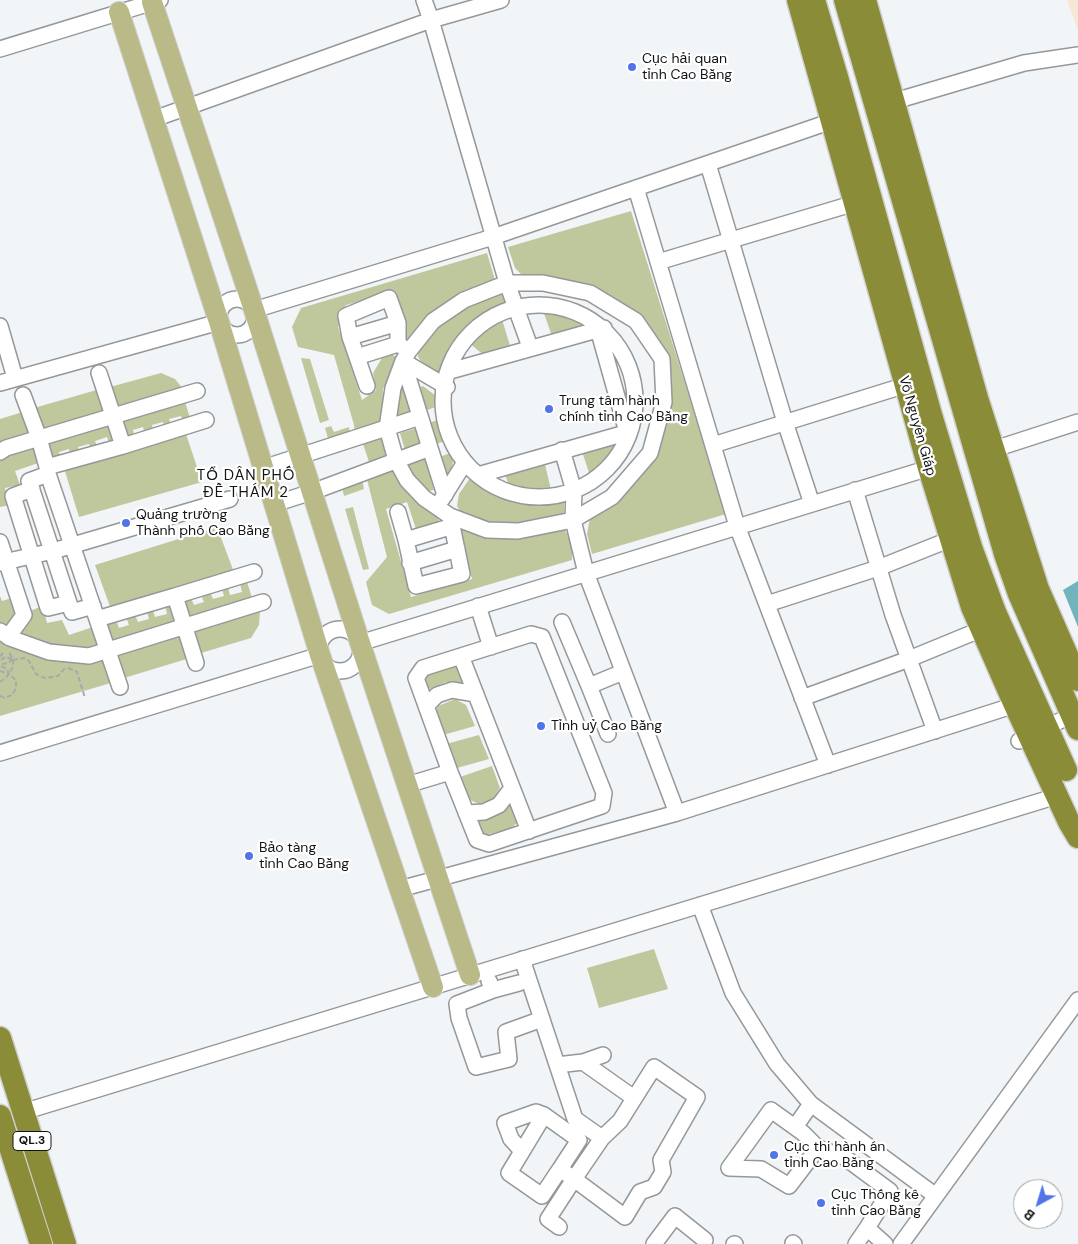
<!DOCTYPE html>
<html>
<head>
<meta charset="utf-8">
<style>
  body { margin:0 }
  #map { position:relative; width:1078px; height:1244px; overflow:hidden; background:#f2f5f7; font-family:"DM Sans",sans-serif }
  canvas { display:block }
  .north { position:absolute; left:1013px; top:1179px; width:50px; height:50px; box-sizing:border-box; background:#fff; border:1px solid #a1a1a1; border-radius:50%; rotate:219deg; font-size:14px; font-weight:700; line-height:20px; text-align:center; color:#131415 }
  .north::after { content:''; display:block; margin:auto; width:18px; height:22px; background:#5374e9; clip-path:polygon(50% 0,100% 100%,50% 72%,0 100%) }
</style>
</head>
<body>
<div id="map">
<canvas width="1078" height="1244"></canvas>
<div class="north">B</div>
</div>
<script>
const ctx = document.querySelector('canvas').getContext('2d');
ctx.lineJoin = 'round';
function fill(path, color) { ctx.fillStyle = color; ctx.fill(path, 'evenodd'); }
const toPath = rows => new Path2D(rows.map(r => 'M' + r).join(''));
function strokePath(path, color, width, dash) { ctx.strokeStyle = color; ctx.lineWidth = width; ctx.lineCap = dash ? 'butt' : 'round'; ctx.setLineDash(dash || []); ctx.stroke(path); }
function drawText(font, color, halo, rows, align = 'center') {
  ctx.font = font + ' "DM Sans",sans-serif'; ctx.lineWidth = 4.5; ctx.setLineDash([]); ctx.textBaseline = 'middle'; ctx.strokeStyle = halo; ctx.fillStyle = color; for (const [text, x, y, turn = 0] of rows) {
    ctx.save(); ctx.translate(x, y); ctx.rotate((+turn || 0) * Math.PI / 180); ctx.textAlign = isNaN(turn) ? turn : align; if (halo) ctx.strokeText(text, 0, 0); ctx.fillText(text, 0, 0); ctx.restore();
  }
}
fill(toPath([
  [1067,0,1078,0,1078,31]
]), '#f9e7d6');
fill(toPath([
  [631,211,726,514,592,554,587,534,590,518,633,484,659,447,670,377,642,322,616,299,594,290,525,278,515,268,508,247],
  [487,253,495,280,466,294,422,322,411,343,405,340,407,331,394,292,346,305,338,327,362,400,376,390,373,373,386,351,398,358,383,389,382,425,355,434,354,425,334,355,298,347,292,327,301,308],
  [495,295,502,295,506,303,476,321,460,336,449,354,442,375,427,370,418,357,418,343,441,322,466,307],
  [542,308,560,311,580,318,585,327,552,336],
  [501,316,511,349,485,356,469,343,484,325],
  [301,358,310,359,329,420,320,423],
  [161,373,175,379,184,390,118,411,110,387],
  [405,384,414,413,393,419,397,386],
  [423,386,436,396,438,406,425,411,418,388],
  [100,389,108,413,43,433,34,408],
  [184,399,191,421,184,424,181,416,169,419,172,427,165,429,163,422,152,425,154,433,145,435,143,427,133,430,135,439,126,441,120,418],
  [26,411,33,436,0,451,0,419],
  [441,419,447,440,434,445,428,423],
  [110,421,117,443,110,445,107,437,95,441,98,449,91,450,89,444,78,447,80,454,71,457,69,449,59,452,61,460,52,463,46,440],
  [331,426,334,432,349,427,350,437,329,442,325,428],
  [417,428,422,448,406,454,400,433],
  [186,434,202,482,79,517,64,468],
  [383,437,390,458,370,465,363,444],
  [618,439,619,447,606,467,591,479,581,448],
  [34,441,41,462,15,471,20,485,5,488,10,505,0,507,0,457],
  [450,453,453,462,449,477,442,478,437,458],
  [425,459,434,490,428,491,413,480,404,466],
  [544,460,552,494,530,496,511,492,504,471],
  [393,470,423,507,438,517,439,522,416,529,407,502,386,509,411,597,472,579,459,527,495,536,565,530,572,544,572,560,389,614,372,605,366,582,387,557,366,476],
  [470,478,491,494,513,503,538,506,564,502,564,516,515,525,487,523,463,516,457,506,459,494],
  [362,479,364,489,344,496,342,487],
  [353,507,369,569,363,570,345,509],
  [217,527,235,575,112,612,95,565],
  [247,582,254,604,190,623,182,600,191,598,194,605,204,602,201,595,210,592,213,599,224,596,222,589,228,587,230,595,242,592,240,583],
  [22,595,27,612,43,606,47,623,62,620,69,635,93,627,103,650,51,651,0,628,0,596,2,601],
  [173,604,179,626,115,645,107,623,116,620,119,628,129,625,126,617,135,615,138,622,149,619,147,612,153,610,155,617,167,614,165,606],
  [260,611,259,625,251,638,201,653,194,630],
  [182,633,190,658,124,678,116,653],
  [0,638,11,646,43,659,72,663,105,657,114,682,0,716],
  [452,665,459,669,466,684,446,682,429,689,424,687,423,677,429,671],
  [455,699,466,705,475,726,443,735,435,714,438,706],
  [479,735,489,759,457,768,446,744],
  [492,766,500,788,493,799,479,804,468,799,460,777],
  [509,803,515,806,518,822,510,829,485,835,478,831,477,824,480,819,497,815],
  [654,949,668,989,599,1008,587,968]
]), '#bfc79d');
fill(toPath([
  [1078,581,1078,627,1063,590]
]), '#71b4bd');
const minor = toPath([
  [424,0,431,20,507,283,530,347],
  [0,49,160,0],
  [895,101,1024,63,1078,55],
  [154,119,431,20,501,0],
  [708,164,785,422,812,504],
  [636,188,737,526,828,765],
  [658,262,855,203],
  [507,283,543,283,590,293,636,321,662,359,664,402,650,453,612,497,573,520,518,531,487,530,450,516,424,498,407,480,396,460,387,428,393,388,403,361,409,351,433,321,464,300,507,283],
  '219 317a18 18 0 1 1 36 0a18 18 0 1 1-36 0Z',
  '443 401a96 96 0 1 1 192 0a96 96 0 1 1-192 0Z',
  [254,310,493,237,832,121],
  [0,326,15,378],
  [598,329,627,432],
  [350,337,398,323],
  [357,357,398,344],
  [403,361,430,448],
  [403,361,447,387],
  [450,371,604,328],
  [99,373,123,446,206,420],
  [0,383,219,322],
  [367,386,350,337,346,316,389,298,398,323,398,344,409,351],
  [23,395,39,438,47,467],
  [713,445,906,385],
  [993,448,1004,446,1078,422],
  [562,450,574,491,573,520,586,573,677,813],
  [0,452,6,448,197,391],
  [263,468,420,417],
  [48,474,29,481,72,612,93,606],
  [478,475,629,432],
  [32,489,13,496,48,608,69,603],
  [855,490,893,615,935,731],
  [442,499,462,467,468,466],
  [274,504,312,492,430,448,445,495],
  [398,512,406,540,416,586,462,574,450,516],
  [406,540,453,526],
  [0,542,24,615,8,637],
  [0,563,53,551,230,499],
  [410,563,457,549],
  [175,596,254,572],
  [767,604,878,568,951,539],
  [478,606,491,647],
  [97,619,175,596,196,663],
  [562,622,589,686,623,672],
  '319 650a21 21 0 1 1 42 0a21 21 0 1 1-42 0Z',
  [0,631,10,638,49,652,89,656,263,602],
  [360,643,929,468],
  [461,656,529,831],
  [589,686,608,734],
  [120,687,48,474,47,467,123,446],
  [802,698,909,659,982,629],
  [426,706,437,695,452,690,476,694],
  [1019,741,1078,712],
  [0,753,320,655],
  [407,785,450,772,477,840,489,844,602,806,604,793,542,637,531,634,423,668,416,678,450,772],
  [466,813,484,812,499,805,512,788],
  [400,889,677,813,1015,705],
  [700,905,733,993,777,1064,811,1104,936,1196],
  [522,959,575,1119,602,1138,620,1121,654,1067,697,1097,661,1160,663,1172,654,1187,640,1192,625,1217,574,1179,602,1138],
  [489,981,493,990,519,983],
  [493,990,457,1004,459,1018,476,1067,509,1059,506,1032,542,1019],
  [583,1062,603,1055],
  [557,1065,583,1062,634,1098],
  [23,1112,1057,796],
  [795,1127,811,1104],
  [818,1148,803,1133,771,1110,729,1168,761,1169,789,1186,818,1148,838,1155,840,1154,890,1191,867,1228],
  [522,1151,511,1139,505,1123,536,1112,544,1115],
  [559,1227,548,1219,574,1179,560,1169,542,1196,509,1173,544,1115,579,1140,560,1169],
  [793,1243,794,1244],
  [654,1244,675,1216,705,1240],
  [734,1244,735,1244],
  [856,1244,867,1228,885,1244],
  [901,1244,1078,1000]
]);
const major = toPath([
  [152,2,254,310,360,643,470,975],
  [119,12,219,322,320,655,433,987]
]);
const highway = toPath([
  [798,0,929,468,972,607,1015,705,1069,822,1078,837],
  [814,0,837,77,931,415,971,547,995,612,1066,770],
  [845,0,1005,554,1019,594,1078,729],
  [865,0,977,398,1038,589,1078,680],
  [0,1038,65,1244],
  [0,1116,41,1244]
]);
strokePath(minor, '#959799', 18);
strokePath(major, '#d0d0d0', 22);
strokePath(highway, '#d0d0d0', 25);
strokePath(toPath([
  [0,657,4,651],
  [1,660,5,657,12,659],
  [13,660,24,658,29,661,36,674,45,678,58,676,65,668],
  [2,664,9,663,12,659],
  [68,668,77,672,85,698],
  [0,671,9,674],
  [0,682,6,678,13,667,13,660,9,652],
  [0,696,5,698,12,695,16,688,16,680,9,674,7,669,1,666]
]), '#a7a9ab', 2, [5, 2.5]);
strokePath(minor, '#fff', 15);
strokePath(major, '#b9ba88', 20);
strokePath(highway, '#8b8c38', 22);
for (const [x, y, r, color] of [
  [632,67,5,"#5374e9"],
  [549,409,5,"#5374e9"],
  [126,523,5,"#5374e9"],
  [541,726,5,"#5374e9"],
  [249,856,5,"#5374e9"],
  [774,1155,5,"#5374e9"],
  [821,1203,5,"#5374e9"]
]) { const dot = new Path2D(); dot.arc(x, y, r, 0, 2 * Math.PI); ctx.fillStyle = color; ctx.fill(dot); strokePath(dot, '#fff', 2); }
for (const [x, y, w] of [
  [32,1141,38]
]) { const box = new Path2D(); box.roundRect(x - w / 2, y - 9.5, w, 19, 4); ctx.fillStyle = '#fff'; ctx.fill(box); strokePath(box, '#131415', 1); }
drawText('bold 12px', '#131415', null, [
  ["QL.3",32,1141]
]);
drawText('14px', '#131415', '#fff', [
  ["Cục hải quan",642,59],
  ["tỉnh Cao Bằng",642,75],
  ["Trung tâm hành",559,401],
  ["chính tỉnh Cao Bằng",559,417],
  ["Quảng trường",136,515],
  ["Thành phố Cao Bằng",136,531],
  ["Tỉnh uỷ Cao Bằng",551,726],
  ["Bảo tàng",259,848],
  ["tỉnh Cao Bằng",259,864],
  ["Cục thi hành án",784,1147],
  ["tỉnh Cao Bằng",784,1163],
  ["Cục Thống kê",831,1195],
  ["tỉnh Cao Bằng",831,1211]
], 'left');
drawText('14px', '#131415', '#fff', [
  ["Võ Nguyên Giáp",917,426,74]
]);
ctx.letterSpacing = '1px';
drawText('15px', '#131415', '#fff', [
  ["TỔ DÂN PHỐ",246,476],
  ["ĐỀ THÁM 2",246,493]
]);
ctx.letterSpacing = '0px';
</script>
</body>
</html>
